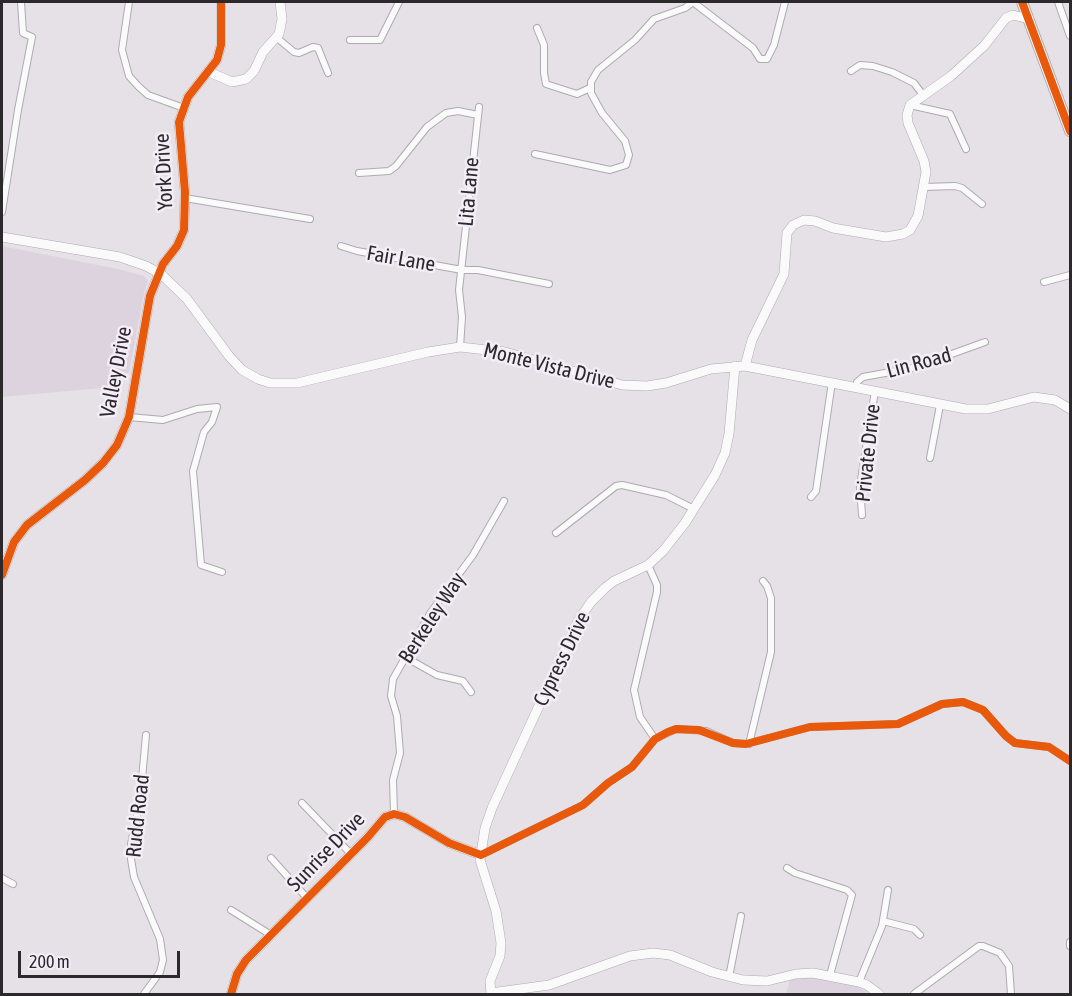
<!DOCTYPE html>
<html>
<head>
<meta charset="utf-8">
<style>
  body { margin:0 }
  #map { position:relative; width:1072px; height:996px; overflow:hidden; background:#e5e1e7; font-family:"Asap Condensed",sans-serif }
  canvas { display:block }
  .frame { position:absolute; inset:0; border:3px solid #2c292d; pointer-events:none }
  .scale { position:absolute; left:18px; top:951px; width:162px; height:27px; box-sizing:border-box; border:3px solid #2c292d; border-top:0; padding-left:8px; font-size:18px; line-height:21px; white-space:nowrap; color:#2c292d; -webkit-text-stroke:4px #f4ecf7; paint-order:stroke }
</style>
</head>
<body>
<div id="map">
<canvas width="1072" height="996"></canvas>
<div class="frame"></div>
<div class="scale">200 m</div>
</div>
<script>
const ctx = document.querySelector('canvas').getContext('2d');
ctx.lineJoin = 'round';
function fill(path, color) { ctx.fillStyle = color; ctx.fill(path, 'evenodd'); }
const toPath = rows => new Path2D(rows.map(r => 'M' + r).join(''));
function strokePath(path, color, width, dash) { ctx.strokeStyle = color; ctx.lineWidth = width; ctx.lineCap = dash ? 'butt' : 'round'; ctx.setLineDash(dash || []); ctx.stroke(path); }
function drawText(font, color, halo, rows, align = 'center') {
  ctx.font = font + ' "Asap Condensed",sans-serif'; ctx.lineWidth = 5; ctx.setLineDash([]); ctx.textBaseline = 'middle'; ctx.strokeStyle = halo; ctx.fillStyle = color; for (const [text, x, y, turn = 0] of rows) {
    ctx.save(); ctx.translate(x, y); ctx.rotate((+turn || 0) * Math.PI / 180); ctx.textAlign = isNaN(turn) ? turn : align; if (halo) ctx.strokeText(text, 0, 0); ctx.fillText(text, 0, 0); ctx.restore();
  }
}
fill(toPath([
  [2,246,118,269,144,276,148,281,144,293,129,372,120,382,101,388,2,397],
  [813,977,847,982,865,991,868,994,786,994,790,979]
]), '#dcd3df');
const street = toPath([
  [129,2,122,50,129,76,138,86,148,95,184,108],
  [693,2,753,48,760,59,767,59,774,45,785,2],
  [1058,2,1070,36],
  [537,28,544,45,544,73,546,84,577,94,590,88],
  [276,37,294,52,299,53,313,47,318,48,328,73],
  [350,40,380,40,399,2],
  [851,71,860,65,873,66,892,72,914,83,923,95],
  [910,105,950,114,966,149],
  [535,154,610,170,626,165,629,155,625,141,602,113,591,93,591,82,598,70,635,40,654,19,685,8,693,2],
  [359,173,389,171,396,166,427,127,446,113,458,111,478,115],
  [924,187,955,186,962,188,982,204],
  [185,198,310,219],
  [2,212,18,110,32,37,23,33,21,2],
  [341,246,357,251,462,270,478,270,549,284],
  [1044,282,1070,275],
  [460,347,462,317,459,290,479,107],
  [856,387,857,382,863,377,913,368,985,342],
  [129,417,163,420,197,409,217,407,212,422,204,432,193,471,201,565,222,572],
  [930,458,940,405],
  [811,497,816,491,832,382],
  [862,515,860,486,875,391],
  [556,533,616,486,622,485,666,495,694,509],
  [648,565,657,585,657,592,634,690,640,717,655,739],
  [405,657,437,675,463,681,471,692],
  [749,744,771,652,771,598,767,586,763,581],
  [302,803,350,853],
  [394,814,393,780,400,753,397,716,391,696,393,679,431,612,473,555,504,501],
  [481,855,583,805,608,783,632,767,655,739,676,729,706,731,733,743,746,744,810,727,898,724,942,704,963,702,983,710,1006,736,1015,743,1049,747,1070,761],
  [271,858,307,898],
  [787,868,795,873,847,890,852,895,830,975],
  [2,878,13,884],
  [231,910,271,935],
  [883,921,914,929,920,935],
  [1070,942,1070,946],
  [729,977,741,916],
  [859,982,882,926,888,890],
  [144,994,160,972,163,960,160,939,134,877,131,859,131,844,140,801,146,735],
  [914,994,979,946,983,946,1000,953,1009,966,1011,994]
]);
const secondary = toPath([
  [209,72,232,82,246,79,254,71,263,52,279,34,282,19,280,2],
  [2,237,120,257,146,266,161,274,187,299,229,356,242,370,258,379,270,383,297,383,428,352,460,347,505,352,622,385,647,386,666,383,711,369,745,366,966,409,988,409,1034,397,1055,400,1070,409],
  [745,366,752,340,784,274,787,233,793,225,804,220,815,221,833,228,886,237,903,234,910,230,918,216,926,172,924,161,908,123,907,115,910,105,951,76,984,46,1006,18,1013,15,1029,19],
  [2,575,14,542,27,525,85,480,103,463,117,445,129,417,150,296,163,264,177,246,184,230,185,192,179,122,188,97,217,60,221,45,221,2],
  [491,993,549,985,630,956,653,953,670,955,712,972,743,980,767,981,796,974,813,973,859,982,867,985,879,994],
  [231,994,237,974,246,960,368,837,385,817,394,814,405,817,449,843,481,855],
  [491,994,490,981,500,956,501,943,496,911,480,860,485,828,492,808,578,621,591,602,605,588,614,581,648,565,663,551,685,523,715,475,725,453,729,434,735,366]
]);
const primary = toPath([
  [1022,2,1070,131]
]);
strokePath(street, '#adabaf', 8);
strokePath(secondary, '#adabaf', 10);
strokePath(primary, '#adabaf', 12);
strokePath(street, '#fbfafb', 6);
strokePath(secondary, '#fbfafb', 9);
strokePath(primary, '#fbfafb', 10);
strokePath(toPath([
  [1022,2,1070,131],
  [2,575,14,542,27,525,85,480,103,463,117,445,129,417,150,296,163,264,177,246,184,230,185,192,179,122,188,97,217,60,221,45,221,2],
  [231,994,237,974,246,960,368,837,385,817,394,814,405,817,449,843,481,855,583,805,608,783,632,767,655,739,668,732,676,729,699,730,733,743,746,744,810,727,898,724,942,704,963,702,983,710,1006,736,1015,743,1049,747,1070,761]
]), '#e8590c', 8);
drawText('21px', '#2c292d', '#f4ecf7', [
  ["York Drive",164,172,-93],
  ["Lita Lane",469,192,-85],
  ["Fair Lane",401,259,10],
  ["Lin Road",919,363,-15],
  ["Monte Vista Drive",549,366,14],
  ["Valley Drive",116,372,-79],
  ["Private Drive",868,453,-84],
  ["Berkeley Way",432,618,-57],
  ["Cypress Drive",562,659,-64],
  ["Rudd Road",138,816,-84],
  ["Sunrise Drive",326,852,-46]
]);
</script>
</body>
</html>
